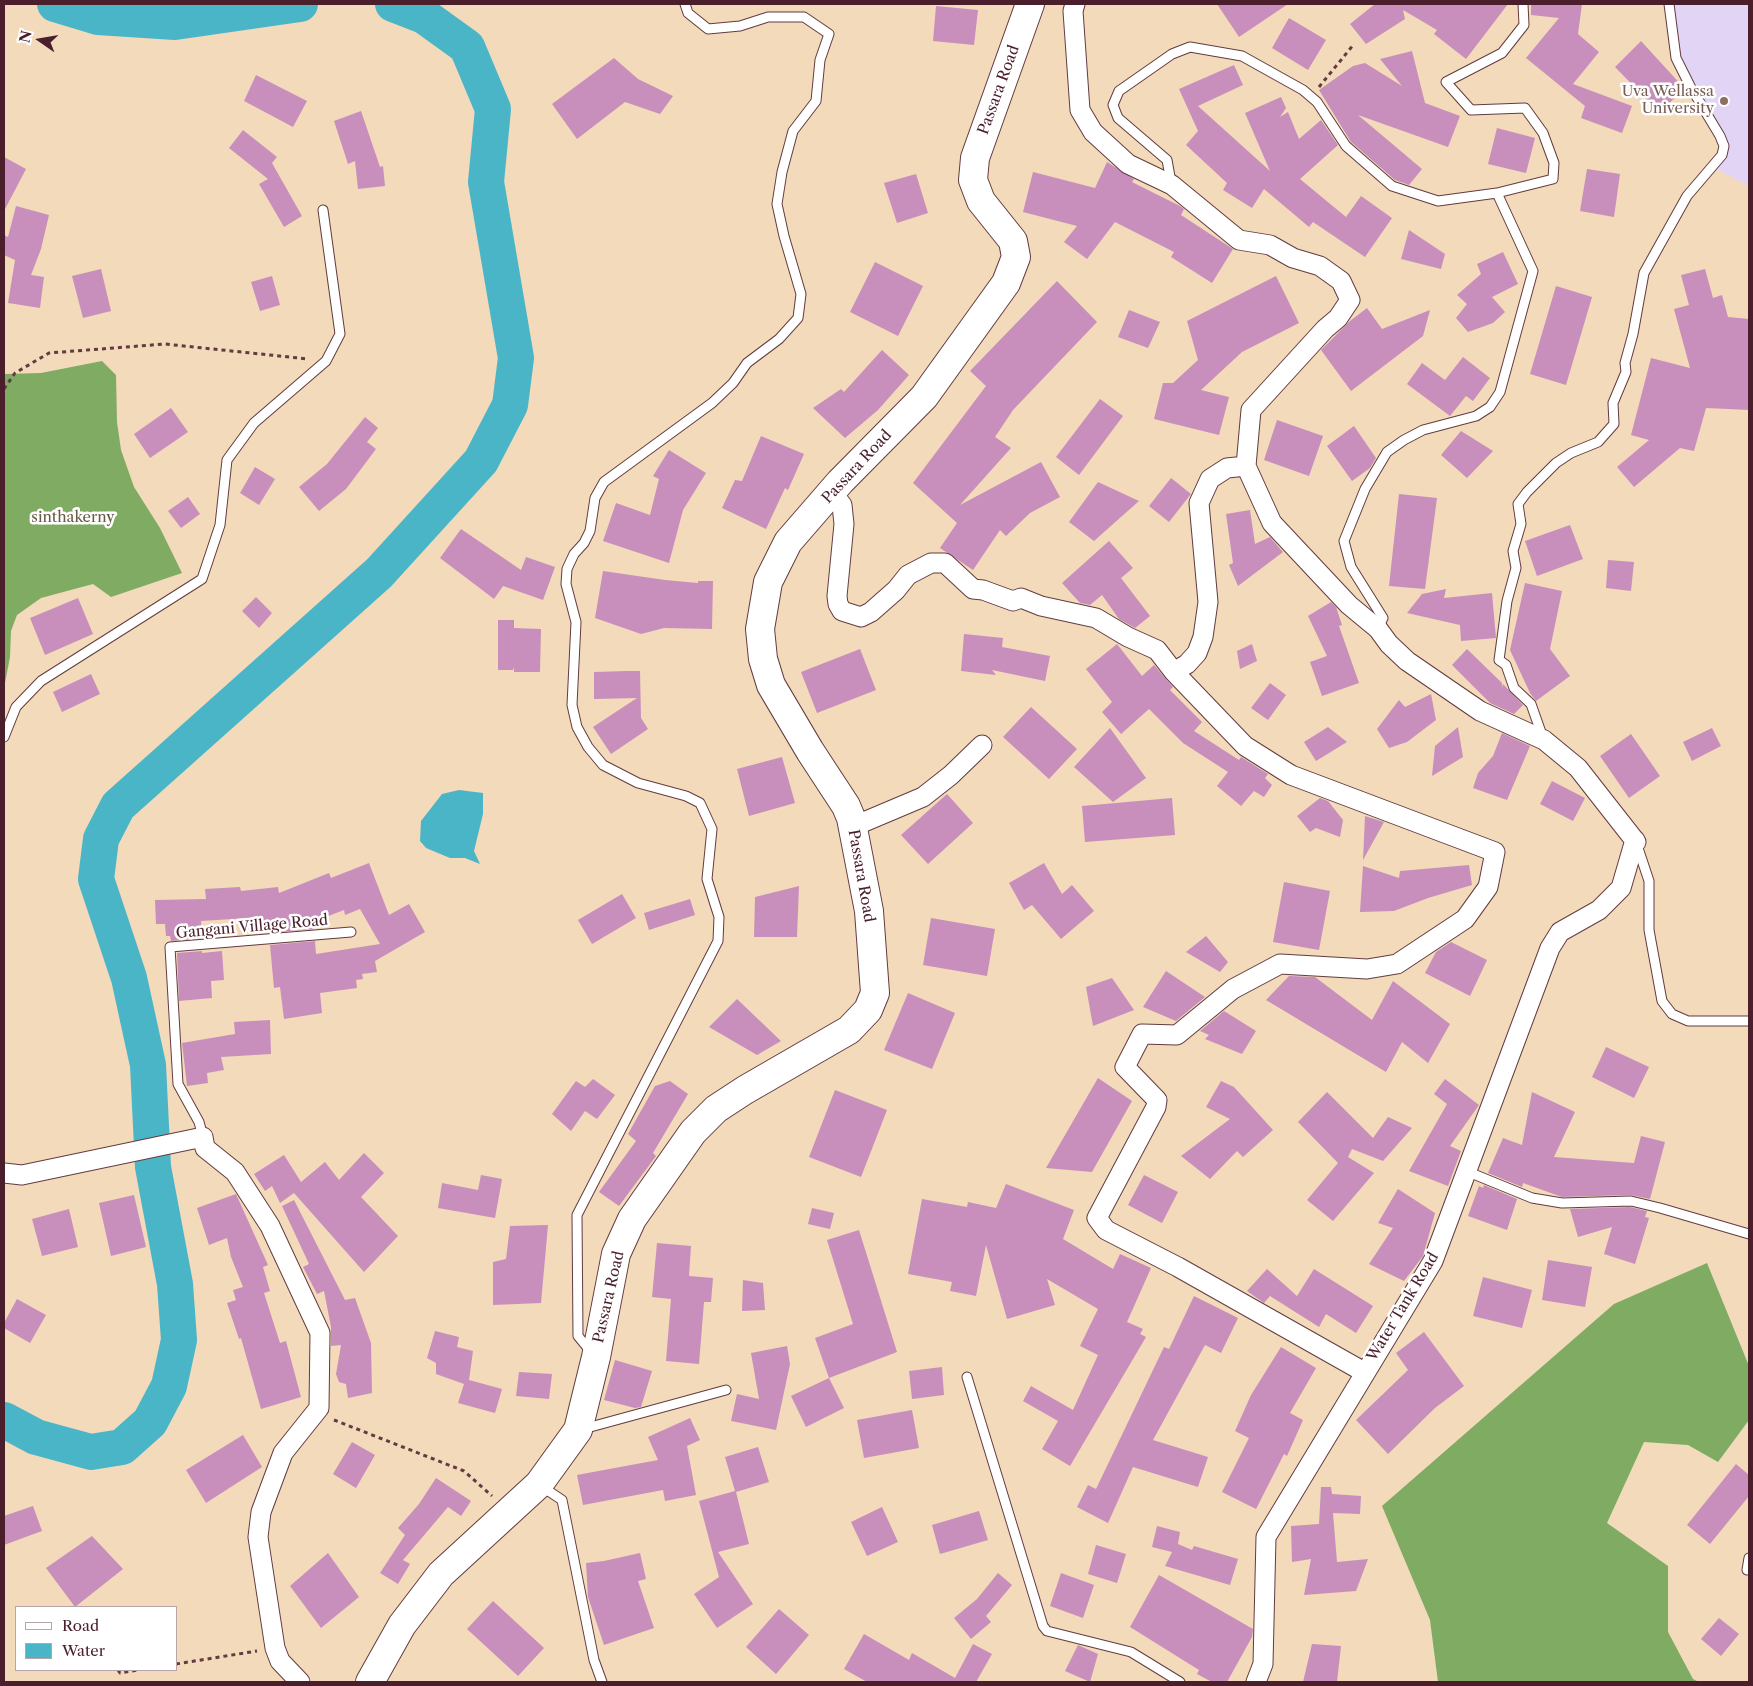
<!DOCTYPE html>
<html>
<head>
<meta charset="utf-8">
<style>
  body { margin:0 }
  #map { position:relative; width:1753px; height:1686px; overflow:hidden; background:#f2daba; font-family:"Libre Caslon Text",serif }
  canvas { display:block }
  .frame { position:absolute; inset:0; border:5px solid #4a1f2b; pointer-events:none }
  .legend { position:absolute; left:15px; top:1606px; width:162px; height:65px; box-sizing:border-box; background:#fff; border:1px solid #b7a5aa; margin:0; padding:6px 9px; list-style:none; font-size:15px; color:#4a1f2b }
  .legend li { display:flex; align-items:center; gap:10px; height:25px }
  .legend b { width:25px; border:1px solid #b7a5aa }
  .north { position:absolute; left:15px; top:15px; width:50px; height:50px; -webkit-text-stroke:4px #fff; paint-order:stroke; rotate:283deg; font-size:14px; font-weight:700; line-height:20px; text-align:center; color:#4a1f2b }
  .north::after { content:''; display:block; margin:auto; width:18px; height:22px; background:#4a1f2b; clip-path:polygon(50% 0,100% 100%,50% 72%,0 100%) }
</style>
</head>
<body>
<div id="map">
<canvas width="1753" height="1686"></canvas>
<div class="frame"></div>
<ul class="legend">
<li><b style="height:6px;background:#fff"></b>Road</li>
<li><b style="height:14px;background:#4bb5c8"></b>Water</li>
</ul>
<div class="north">N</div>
</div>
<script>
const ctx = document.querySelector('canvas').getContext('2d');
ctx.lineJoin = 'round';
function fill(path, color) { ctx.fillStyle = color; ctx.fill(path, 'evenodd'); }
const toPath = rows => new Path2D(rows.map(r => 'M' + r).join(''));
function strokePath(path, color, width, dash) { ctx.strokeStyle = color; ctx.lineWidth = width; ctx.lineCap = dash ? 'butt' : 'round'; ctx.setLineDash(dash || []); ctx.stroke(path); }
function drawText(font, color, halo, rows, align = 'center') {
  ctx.font = font + ' "Libre Caslon Text",serif'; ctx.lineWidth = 5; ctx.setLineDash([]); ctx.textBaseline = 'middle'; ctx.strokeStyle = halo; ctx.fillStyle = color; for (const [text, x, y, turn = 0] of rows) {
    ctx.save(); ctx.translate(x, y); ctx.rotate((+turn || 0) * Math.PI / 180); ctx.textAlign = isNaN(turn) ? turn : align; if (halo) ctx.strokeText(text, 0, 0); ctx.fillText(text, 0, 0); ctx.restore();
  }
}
fill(toPath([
  [1669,4,1749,4,1749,186,1714,168,1724,146,1676,58]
]), '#e1d4f4');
fill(toPath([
  [102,361,116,375,117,422,121,450,134,487,160,528,182,573,111,597,93,584,41,598,17,615,11,631,10,657,4,688,4,374,41,373],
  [1707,1263,1749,1366,1749,1420,1718,1462,1688,1445,1644,1442,1607,1523,1668,1566,1668,1632,1693,1679,1699,1682,1438,1682,1430,1620,1382,1506,1614,1304]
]), '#7fab63');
fill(toPath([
  [459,790,483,793,483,814,474,851,480,864,465,858,450,858,426,848,420,841,421,821,442,794]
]), '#4bb5c8');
strokePath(toPath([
  [55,4,98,17,175,22,300,4],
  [4,1420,36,1437,91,1452,122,1447,150,1422,169,1386,179,1340,175,1284,153,1167,148,1065,129,978,96,879,101,839,118,806,379,573,481,461,510,405,516,358,486,182,493,109,467,47,424,16,393,4]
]), '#4bb5c8', 36);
fill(toPath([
  [1217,4,1288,4,1239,37],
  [1375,4,1508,4,1466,59,1434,34,1437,30,1403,10,1405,19,1366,44,1350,24],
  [1531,4,1582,4,1578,34,1599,52,1573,84,1632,106,1622,133,1581,118,1585,106,1526,58,1559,18,1531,15],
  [936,6,978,10,974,45,933,41],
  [1289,18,1326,40,1308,70,1272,48],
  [1641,41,1684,88,1660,113,1615,67],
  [1412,51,1425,103,1460,116,1448,147,1358,115,1422,169,1409,185,1395,180,1351,142,1319,90,1353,66,1365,63,1402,86,1380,59],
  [614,58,638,79,673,96,660,114,625,102,577,139,552,104],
  [1234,65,1243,85,1198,106,1270,171,1245,113,1281,97,1286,108,1280,117,1288,112,1299,139,1321,120,1338,145,1300,179,1346,217,1361,196,1392,218,1365,257,1313,222,1309,227,1264,189,1252,208,1223,190,1227,183,1186,145,1198,131,1179,89],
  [256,75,307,101,293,127,244,101],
  [361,111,380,167,383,166,385,186,358,189,355,161,348,164,334,121],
  [1497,128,1535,138,1526,173,1488,164],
  [243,130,277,157,272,163,302,216,284,227,259,184,268,179,229,148],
  [4,157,26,169,4,211],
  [1107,162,1134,179,1132,182,1180,206,1184,209,1181,215,1233,249,1212,283,1171,257,1174,252,1115,222,1087,259,1064,242,1077,226,1023,212,1033,172,1095,188],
  [1587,169,1620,174,1614,217,1580,211],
  [916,174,928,213,897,223,884,183],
  [16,206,49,215,41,249,31,275,44,277,40,308,8,303,15,260,4,255,4,235,8,237],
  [1409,230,1445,254,1441,269,1401,259],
  [1503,252,1518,284,1492,297,1505,312,1493,323,1468,332,1456,318,1467,304,1457,295,1481,274,1477,264],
  [875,262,923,286,898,336,850,312],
  [101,269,111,311,83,318,72,276],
  [1705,269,1713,298,1722,295,1728,317,1749,319,1749,410,1706,408,1694,451,1680,448,1634,487,1617,467,1649,440,1631,435,1651,358,1690,368,1674,309,1689,305,1681,275],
  [272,276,280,305,260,311,251,282],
  [1276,276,1299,323,1242,352,1201,390,1229,397,1219,435,1154,419,1163,383,1173,383,1198,360,1187,321],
  [1057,281,1097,322,1013,410,995,437,1011,448,960,505,1041,462,1060,497,1030,513,1006,536,1000,530,973,570,940,548,957,523,913,483,986,386,970,371],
  [1556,286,1592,297,1566,385,1530,374],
  [1367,308,1382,329,1430,310,1423,336,1351,391,1321,350,1350,321],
  [1129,310,1160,322,1148,348,1118,337],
  [882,350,909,375,878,410,845,438,813,408,841,389,844,392],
  [1463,357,1490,378,1473,401,1466,396,1450,416,1407,384,1422,363,1445,380],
  [1100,399,1123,416,1079,475,1056,457],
  [171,408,188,432,150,458,134,434],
  [365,417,378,428,367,442,376,449,346,489,319,511,299,487,327,464],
  [1277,420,1323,436,1309,476,1264,460],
  [1354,426,1376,458,1370,468,1352,481,1327,446],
  [1461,431,1493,451,1467,478,1441,455],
  [761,436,804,454,788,490,785,488,766,529,722,508,735,480,742,481],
  [669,450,706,473,683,510,669,563,603,541,616,503,650,515,659,479,653,476],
  [255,467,275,479,259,505,240,493],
  [1171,478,1191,494,1169,522,1149,506],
  [1098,482,1139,501,1094,541,1069,522],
  [1399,494,1437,498,1425,589,1389,586],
  [188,497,200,514,181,528,168,511],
  [1250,510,1255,544,1270,537,1283,552,1238,586,1229,565,1233,563,1226,514],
  [1570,525,1583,559,1537,576,1525,541],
  [461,529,521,570,526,557,555,567,543,600,503,586,494,599,440,558],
  [1109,541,1133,568,1121,578,1150,616,1135,628,1119,619,1102,595,1090,605,1080,603,1062,583],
  [1608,560,1634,562,1631,591,1606,588],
  [603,571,665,580,698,583,698,581,713,581,712,629,664,628,641,634,595,618],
  [1525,583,1562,591,1550,649,1570,676,1536,701,1530,693,1510,650],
  [1446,589,1444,598,1492,593,1496,638,1461,641,1460,625,1407,613,1422,594],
  [256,597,272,613,259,628,242,611],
  [78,598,93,634,45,655,30,618],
  [1331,602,1336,607,1342,625,1339,626,1359,683,1322,696,1310,662,1327,656,1308,616],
  [498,620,514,620,514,628,541,629,540,672,514,672,514,667,513,670,498,670],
  [964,634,1003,638,1002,647,1050,656,1045,681,992,670,996,675,961,671],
  [1117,644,1142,676,1154,665,1173,687,1170,690,1202,722,1194,731,1239,760,1241,757,1268,774,1265,778,1272,785,1264,797,1254,791,1241,806,1217,786,1228,772,1183,743,1149,709,1121,734,1102,712,1112,702,1086,669],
  [1252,644,1257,661,1240,669,1237,651],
  [860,649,876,690,817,713,801,672],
  [1467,649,1502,683,1502,688,1503,684,1523,705,1514,714,1490,703,1452,665],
  [627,671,640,671,641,718,648,729,611,754,593,727,637,698,594,699,594,672],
  [91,674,100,694,62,712,53,692],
  [1270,683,1286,695,1268,720,1251,708],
  [1431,694,1436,720,1407,742,1389,748,1377,729,1399,700,1405,707],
  [1031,707,1077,749,1049,779,1003,737],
  [1328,727,1347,742,1316,761,1304,742],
  [1458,727,1463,757,1432,776,1435,746],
  [1110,728,1146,778,1113,802,1074,767],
  [1712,728,1721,746,1692,761,1683,742],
  [1502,733,1530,746,1507,800,1473,788,1478,773,1493,756],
  [1631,734,1660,776,1629,798,1600,756],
  [782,757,795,803,749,816,737,769],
  [1552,781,1585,798,1573,821,1540,804],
  [947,794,973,823,928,864,901,835],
  [1172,798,1175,835,1085,842,1082,806],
  [1320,798,1328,801,1343,820,1340,837,1316,828,1310,832,1297,816],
  [1365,816,1384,822,1363,860],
  [369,863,389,915,409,904,425,932,375,961,377,972,362,974,363,979,356,980,357,988,320,993,322,1013,284,1019,280,987,274,988,270,945,315,941,316,954,380,944,360,909,345,915,344,910,313,922,314,929,269,933,268,921,248,923,248,918,201,921,202,938,171,941,170,936,166,936,165,924,156,924,155,900,206,899,205,889,240,887,241,891,278,887,279,893,329,873,331,878],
  [1044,863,1062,894,1072,885,1094,911,1061,939,1032,905,1024,910,1009,883],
  [1469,865,1472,885,1428,898,1394,911,1360,912,1363,866,1399,878,1400,871],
  [1284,882,1330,891,1319,950,1273,942],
  [799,886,797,937,754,937,755,897],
  [622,894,636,918,592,944,578,920],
  [690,899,695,915,649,930,644,913],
  [931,918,995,929,987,976,923,965],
  [1206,936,1228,962,1220,972,1186,952],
  [1451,942,1487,960,1470,996,1425,973,1436,952],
  [202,951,202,953,222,951,224,980,211,981,212,998,179,1001,177,953],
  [1166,971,1205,997,1176,1021,1143,1007],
  [1289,976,1315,977,1372,1020,1393,981,1450,1024,1428,1063,1402,1042,1386,1072,1266,1000],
  [1112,978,1134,1010,1093,1026,1086,987],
  [908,993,955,1013,932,1069,884,1050],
  [737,999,781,1041,757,1055,709,1027],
  [1224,1011,1256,1031,1242,1054,1205,1039,1209,1035,1200,1031],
  [270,1020,271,1054,221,1057,224,1070,207,1073,208,1083,187,1086,182,1043,235,1034,234,1022],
  [1606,1047,1649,1067,1634,1098,1592,1077],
  [1098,1078,1132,1101,1092,1172,1046,1168],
  [593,1079,615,1095,597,1119,585,1111,571,1131,552,1114,576,1081,585,1087],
  [1445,1079,1479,1105,1450,1146,1461,1151,1448,1186,1409,1171,1447,1104,1434,1094],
  [670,1081,688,1094,653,1153,656,1156,619,1206,599,1192,636,1141,628,1134,655,1086],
  [1221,1081,1234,1087,1273,1130,1243,1157,1237,1151,1210,1179,1181,1156,1230,1119,1206,1107],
  [835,1090,887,1110,861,1177,809,1157],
  [1327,1092,1373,1138,1388,1117,1412,1128,1383,1161,1352,1149,1348,1157,1374,1173,1333,1221,1307,1200,1338,1163,1298,1122],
  [1532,1092,1575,1112,1554,1157,1634,1163,1641,1136,1665,1142,1650,1199,1631,1195,1562,1197,1523,1183,1522,1187,1488,1173,1503,1138,1522,1145],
  [364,1153,384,1173,361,1197,398,1236,364,1272,294,1193,280,1203,272,1186,265,1191,254,1174,284,1155,301,1182,325,1162,339,1180],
  [481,1175,502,1179,495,1218,438,1208,442,1183,478,1190],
  [1144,1175,1178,1192,1162,1223,1128,1205],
  [1006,1184,1074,1210,1063,1239,1113,1269,1120,1254,1151,1268,1127,1322,1143,1329,1140,1334,1146,1337,1070,1466,1042,1449,1058,1421,1023,1401,1031,1386,1073,1410,1098,1355,1080,1346,1098,1309,1047,1279,1055,1305,1007,1319,986,1245,976,1296,950,1291,952,1282,908,1274,922,1199,967,1207,968,1202,996,1208],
  [1484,1185,1517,1199,1507,1230,1468,1216,1479,1186,1483,1188],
  [1398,1189,1435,1213,1423,1256,1404,1281,1369,1264,1393,1228,1378,1223],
  [236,1194,268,1265,263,1267,270,1291,264,1293,280,1343,286,1341,301,1397,261,1409,241,1338,239,1339,227,1303,236,1300,233,1290,243,1287,231,1257,227,1238,209,1245,197,1208],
  [134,1195,146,1247,111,1256,99,1203],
  [294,1200,345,1300,355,1298,371,1343,372,1393,348,1398,346,1384,339,1382,336,1374,341,1345,331,1346,331,1327,324,1291,317,1294,303,1267,309,1264,282,1206],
  [1630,1207,1647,1211,1645,1217,1649,1218,1635,1264,1604,1254,1612,1227,1578,1237,1570,1209],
  [812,1208,834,1213,830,1229,808,1224],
  [69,1209,78,1247,42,1256,32,1219],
  [548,1225,541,1303,493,1305,493,1262,506,1259,510,1226],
  [859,1230,897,1352,829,1378,815,1338,853,1324,827,1240],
  [657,1243,691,1246,689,1276,713,1278,711,1302,704,1302,699,1364,666,1361,671,1299,652,1297],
  [1548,1260,1592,1267,1585,1307,1542,1300],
  [1267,1269,1297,1296,1314,1269,1373,1306,1356,1333,1326,1314,1319,1327,1270,1296,1264,1303,1247,1291],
  [1483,1277,1532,1290,1522,1328,1473,1316],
  [743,1280,763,1283,765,1310,742,1311],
  [1194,1296,1238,1318,1221,1353,1205,1345,1153,1440,1208,1457,1198,1487,1133,1467,1108,1523,1077,1507,1088,1485,1096,1489,1164,1347,1169,1349],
  [17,1299,46,1315,30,1343,4,1328,4,1323],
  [435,1331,459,1337,457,1347,473,1351,469,1380,502,1389,495,1413,458,1403,464,1384,436,1374,436,1363,427,1358],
  [1424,1332,1464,1386,1435,1408,1388,1454,1356,1420,1408,1370,1396,1353],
  [787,1346,790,1364,776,1430,731,1421,737,1394,759,1399,751,1353],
  [1281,1347,1316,1368,1290,1413,1303,1420,1287,1456,1284,1454,1256,1509,1222,1492,1249,1438,1235,1431,1251,1395],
  [615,1360,652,1371,641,1407,635,1408,604,1400],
  [942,1367,944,1395,912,1399,909,1371],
  [519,1372,552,1374,549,1399,516,1396],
  [829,1378,844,1408,806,1427,791,1396],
  [912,1410,919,1448,864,1458,857,1420],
  [690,1418,700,1440,687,1446,696,1495,665,1501,663,1490,583,1505,577,1475,658,1460,648,1437],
  [243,1435,262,1467,206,1503,186,1470],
  [352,1442,375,1455,356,1488,333,1474],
  [758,1447,769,1482,736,1492,749,1544,718,1552,753,1604,717,1628,694,1594,719,1577,699,1501,735,1491,725,1457],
  [1736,1464,1749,1475,1749,1496,1710,1544,1687,1525],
  [436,1478,471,1501,461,1516,448,1507,403,1560,410,1564,398,1584,380,1573,405,1535,398,1528,419,1504],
  [1321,1487,1331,1487,1332,1494,1361,1496,1360,1514,1333,1513,1337,1562,1368,1559,1356,1591,1304,1595,1311,1559,1292,1562,1291,1526,1319,1524],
  [33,1506,42,1531,4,1545,4,1516],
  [882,1507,898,1542,867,1556,851,1522],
  [979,1511,988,1540,940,1554,932,1525],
  [1157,1526,1180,1532,1178,1544,1192,1550,1194,1546,1238,1559,1230,1585,1165,1566,1172,1552,1152,1547],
  [92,1536,123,1569,75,1607,46,1568],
  [1096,1545,1126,1554,1117,1583,1088,1574],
  [328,1553,359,1597,321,1628,290,1586],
  [640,1553,646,1579,638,1581,654,1628,604,1645,588,1597,586,1563,604,1561],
  [998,1573,1012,1585,986,1616,991,1622,971,1639,954,1618,977,1599],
  [1061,1573,1094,1585,1083,1618,1050,1606],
  [1159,1575,1253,1629,1252,1637,1227,1682,1212,1682,1197,1674,1199,1670,1130,1627],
  [493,1601,544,1648,518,1676,467,1629],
  [779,1609,809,1635,776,1674,746,1647],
  [1719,1618,1739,1634,1721,1656,1701,1639],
  [864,1634,909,1660,912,1653,955,1678,973,1644,992,1654,976,1682,867,1682,844,1669],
  [1312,1644,1341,1646,1337,1682,1303,1682],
  [1078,1645,1098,1654,1090,1682,1065,1671]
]), '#c88fbc');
const service = toPath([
  [1171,182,1167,160,1118,118,1113,105,1119,91,1172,54,1190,47,1242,56,1303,90,1317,102,1346,146,1392,186,1438,201,1497,193],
  [1378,629,1383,618,1351,567,1344,541,1365,489,1387,452,1404,440,1423,430,1476,416,1490,407,1500,392,1533,271,1497,193,1553,179,1554,163,1543,133,1525,108,1471,110,1446,82,1502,53,1524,25,1523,4],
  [4,737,16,707,41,681,202,579,220,525,227,460,254,423,326,361,340,334,323,210],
  [1543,738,1531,704,1514,688,1506,665,1499,660,1507,601,1516,568,1513,551,1521,524,1518,504,1527,492,1556,463,1571,453,1598,442,1614,424,1613,403,1626,372,1625,363,1633,334,1644,273,1687,196,1722,155,1724,146,1720,136,1690,86,1676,58,1669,4],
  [1637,845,1649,881,1649,930,1662,1001,1672,1014,1688,1021,1749,1021],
  [203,1137,199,1122,178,1084,170,947,351,932],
  [1466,1171,1532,1198,1562,1203,1631,1201,1660,1208,1749,1234],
  [592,1353,578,1336,577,1215,718,941,719,917,707,879,712,829,700,803,686,796,638,783,603,765,588,747,577,727,572,705,576,622,566,584,567,569,574,554,584,543,590,531,595,498,604,482,712,403,733,383,747,363,779,339,798,318,801,294,784,236,777,204,782,172,793,131,816,101,820,60,829,34,804,17,768,17,740,26,708,29,688,13,685,4],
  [967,1377,1043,1626,1047,1631,1131,1652,1180,1682],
  [583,1429,726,1390],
  [541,1486,562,1500,594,1660,602,1682],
  [1747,1570,1749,1558]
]);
const minor = toPath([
  [1075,4,1073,11,1080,110,1093,132,1128,164,1172,185,1239,240,1270,245,1293,258,1320,266,1341,281,1350,300,1338,318,1325,329,1251,410,1246,466,1272,523,1349,605,1378,629,1389,644,1407,661,1480,711,1544,740,1578,768,1636,842],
  [829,495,838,500,842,505,844,524,837,596,838,604,842,611,861,617,871,612,896,590,908,575,931,563,945,563,973,589,983,590,1013,601,1021,598,1041,606,1096,618,1128,637,1157,650,1174,672,1245,746,1291,775,1495,852,1488,887,1465,919,1397,964,1367,969,1280,964,1233,989,1177,1035,1142,1034,1125,1067,1157,1100,1156,1107,1097,1218,1106,1230,1178,1267,1364,1372],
  [1174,672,1187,664,1197,653,1203,637,1208,602,1199,503,1210,479,1227,468,1246,466],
  [852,827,923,797,951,775,982,745],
  [4,1173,22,1175,203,1137,205,1148,235,1172,270,1226,320,1333,319,1408,283,1453,261,1512,258,1537,275,1648,280,1661,300,1682],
  [1256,1682,1263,1664,1266,1537,1433,1261,1550,948,1560,932,1599,910,1621,888,1635,840]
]);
const trunk = toPath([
  [370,1682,402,1625,441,1574,539,1484,578,1430,596,1357,616,1254,632,1219,693,1132,716,1109,745,1090,849,1030,868,1010,875,993,869,911,851,818,846,806,810,751,771,685,763,659,760,629,768,582,788,542,840,482,924,397,1006,283,1016,257,1013,241,981,201,973,180,975,158,1030,4]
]);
strokePath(service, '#633b40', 11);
strokePath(minor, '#633b40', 21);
strokePath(trunk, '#633b40', 30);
strokePath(toPath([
  [1319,87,1354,44],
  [4,389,15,373,49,353,165,344,308,359],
  [334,1420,464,1471,492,1496],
  [176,1664,257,1651],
  [118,1670,120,1673,138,1670]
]), '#633b40', 3, [4, 4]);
strokePath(service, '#fff', 9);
strokePath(minor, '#fff', 19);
strokePath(trunk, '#fff', 28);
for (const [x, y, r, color] of [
  [1724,101,5,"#8d6e63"]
]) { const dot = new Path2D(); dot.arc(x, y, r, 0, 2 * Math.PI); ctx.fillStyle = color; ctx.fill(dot); strokePath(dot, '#fff', 2); }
drawText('15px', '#4a1f2b', '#fff', [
  ["Passara Road",999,90,-70],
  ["Passara Road",857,467,-47],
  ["Passara Road",861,876,80],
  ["Gangani Village Road",252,927,-5],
  ["Passara Road",609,1297,-77],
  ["Water Tank Road",1403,1307,-59]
]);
drawText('15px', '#785e54', '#fff', [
  ["Uva Wellassa",1714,92],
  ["University",1714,109]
], 'right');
drawText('15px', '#685944', '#fff', [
  ["sinthakerny",73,518]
]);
</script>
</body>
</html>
